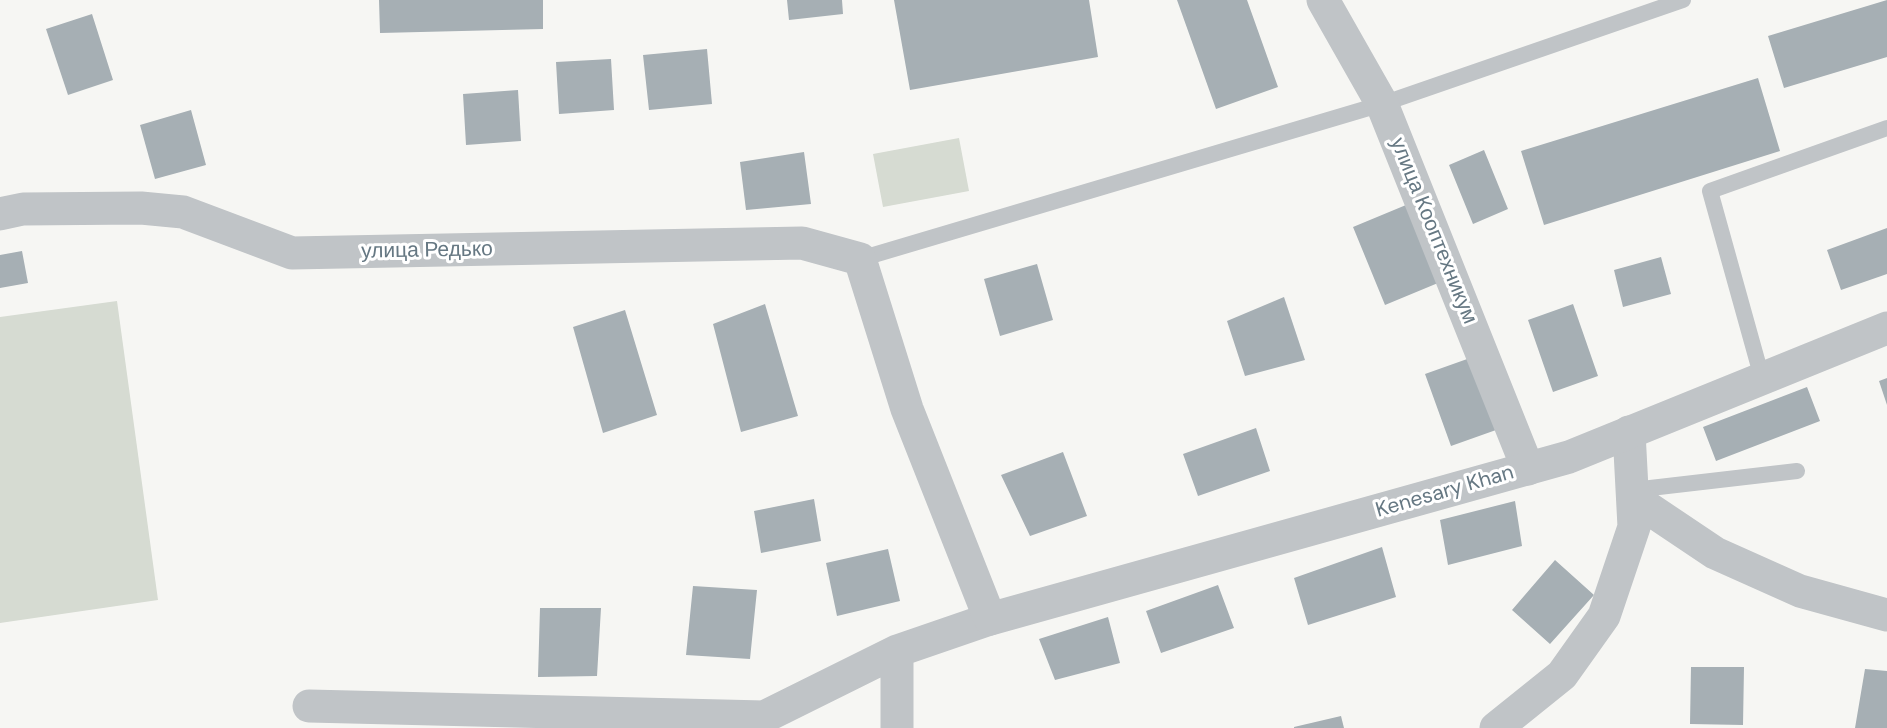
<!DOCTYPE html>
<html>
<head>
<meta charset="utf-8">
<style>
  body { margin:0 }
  canvas { display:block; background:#f6f6f3 }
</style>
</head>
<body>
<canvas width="1887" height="728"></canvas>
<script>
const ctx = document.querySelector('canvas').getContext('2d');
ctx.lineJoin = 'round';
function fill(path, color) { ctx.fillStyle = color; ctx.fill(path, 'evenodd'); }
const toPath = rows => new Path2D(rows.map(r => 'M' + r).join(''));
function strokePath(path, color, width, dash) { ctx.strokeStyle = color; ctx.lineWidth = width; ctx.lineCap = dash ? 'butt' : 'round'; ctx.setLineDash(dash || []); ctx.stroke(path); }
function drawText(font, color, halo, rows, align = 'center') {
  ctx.font = font + ' "DM Sans",sans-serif'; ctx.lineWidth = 6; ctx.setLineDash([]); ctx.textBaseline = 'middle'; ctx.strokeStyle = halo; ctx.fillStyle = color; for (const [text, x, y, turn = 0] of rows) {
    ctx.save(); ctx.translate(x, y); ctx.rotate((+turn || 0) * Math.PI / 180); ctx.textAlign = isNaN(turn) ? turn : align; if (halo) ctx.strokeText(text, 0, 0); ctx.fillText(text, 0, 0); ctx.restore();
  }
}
fill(toPath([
  [959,138,969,191,883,207,873,154],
  [117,301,158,600,0,623,0,317]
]), '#d6dbd2');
fill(toPath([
  [379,0,543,0,543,29,380,33],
  [787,0,842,0,843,14,789,20],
  [894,0,1089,0,1098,57,910,90],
  [1177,0,1247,0,1278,87,1216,109],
  [1887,0,1887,57,1784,88,1768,36],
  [92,14,113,80,68,95,46,29],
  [707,49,712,104,649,110,643,55],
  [611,59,614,110,559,114,556,62],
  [1758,78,1780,151,1544,225,1521,151],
  [518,90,521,141,466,145,463,94],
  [191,110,206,165,155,179,140,125],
  [1484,150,1508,209,1473,224,1449,165],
  [804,152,811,204,746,210,740,162],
  [1406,205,1438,283,1385,305,1353,227],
  [1887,228,1887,274,1841,290,1827,250],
  [22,251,28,283,0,288,0,255],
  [1661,257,1671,294,1623,307,1614,270],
  [1037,264,1053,320,1000,336,984,279],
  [1284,297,1305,360,1245,376,1227,321],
  [765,304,798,416,741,432,713,324],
  [1573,304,1598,376,1553,392,1528,320],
  [625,310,657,415,603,433,573,327],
  [1470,358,1496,430,1451,446,1425,374],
  [1887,378,1887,405,1879,381],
  [1807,387,1820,421,1716,461,1703,427],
  [1256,428,1270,471,1198,496,1183,454],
  [1063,452,1087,516,1030,536,1001,475],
  [814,499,821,541,761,553,754,511],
  [1515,501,1522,546,1448,565,1440,520],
  [1382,547,1396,597,1308,625,1294,578],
  [888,549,900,601,837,616,826,563],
  [1555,560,1594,595,1550,644,1512,610],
  [1218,585,1234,628,1161,653,1146,611],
  [693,586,757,590,750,659,686,655],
  [540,608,601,608,597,676,538,677],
  [1108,617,1120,663,1055,680,1039,639],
  [1691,667,1744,667,1743,725,1690,724],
  [1865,669,1887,671,1887,728,1855,728],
  [1341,716,1344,728,1294,728,1294,727]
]), '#a6afb4');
strokePath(toPath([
  [860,259,1382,104,1683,0],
  [1762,378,1710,191,1887,128],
  [1633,490,1797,471]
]), '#c0c4c7', 16);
strokePath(toPath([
  [1323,0,1382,104,1528,469],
  [1633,498,1715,553,1800,591,1887,615],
  [897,651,897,728],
  [309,706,764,717,897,651,990,619],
  [1496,728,1562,675,1604,616,1634,527,1629,432]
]), '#c0c4c7', 33);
strokePath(toPath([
  [0,214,23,209,141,208,183,212,292,253,802,243,860,259,907,409,990,619,1569,457,1887,328]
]), '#c0c4c7', 33);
drawText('21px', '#667883', '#fff', [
  ["улица Кооптехникум",1433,231,68],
  ["улица Редько",427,251,-1],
  ["Kenesary Khan",1445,492,-16]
]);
</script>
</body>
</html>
